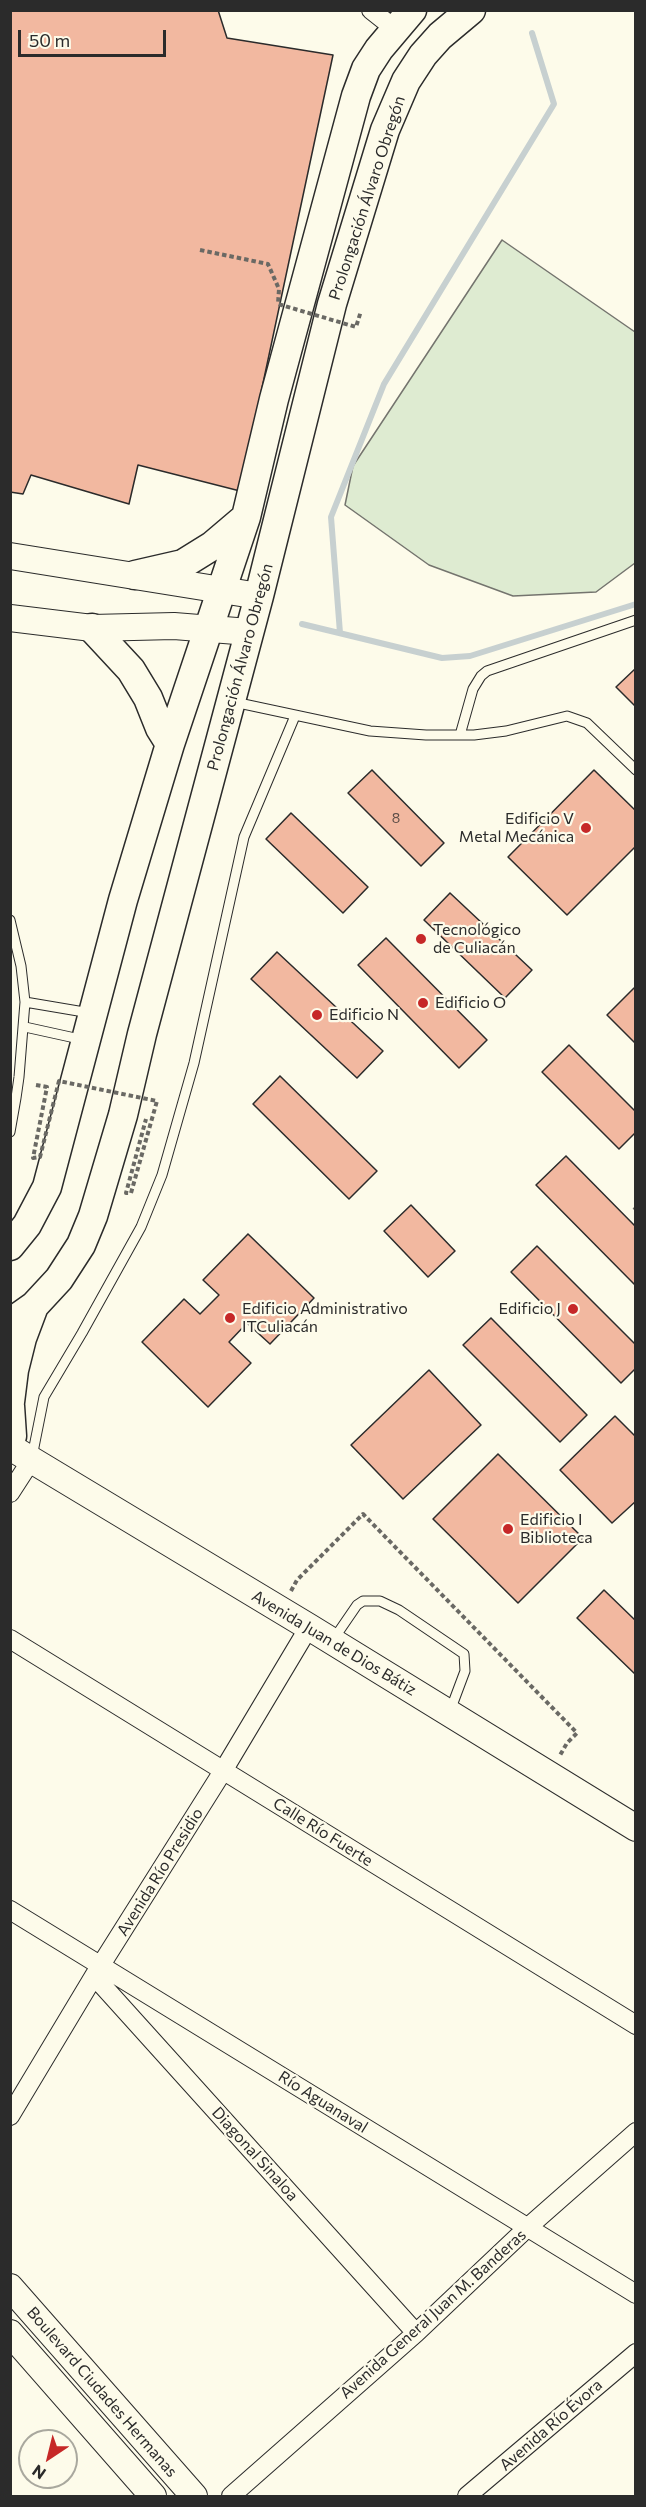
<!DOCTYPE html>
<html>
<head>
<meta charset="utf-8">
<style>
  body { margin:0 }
  #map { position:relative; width:646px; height:2507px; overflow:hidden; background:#fdfbea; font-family:Commissioner,sans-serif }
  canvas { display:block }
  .frame { position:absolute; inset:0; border:12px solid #2b2b2b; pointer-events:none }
  .north { position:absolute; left:18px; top:2429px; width:60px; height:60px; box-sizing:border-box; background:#fdfbea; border:2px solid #a9a89e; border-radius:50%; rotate:215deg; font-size:16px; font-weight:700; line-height:24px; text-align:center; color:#2b2b2b }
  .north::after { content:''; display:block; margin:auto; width:21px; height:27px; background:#c62828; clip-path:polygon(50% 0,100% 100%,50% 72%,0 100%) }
  .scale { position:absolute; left:18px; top:30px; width:148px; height:27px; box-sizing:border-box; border:3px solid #2b2b2b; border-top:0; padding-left:8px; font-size:18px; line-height:21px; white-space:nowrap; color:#2b2b2b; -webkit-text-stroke:4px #fdfbea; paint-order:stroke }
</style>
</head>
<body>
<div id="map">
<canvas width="646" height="2507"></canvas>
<div class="frame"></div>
<div class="north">N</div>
<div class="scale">50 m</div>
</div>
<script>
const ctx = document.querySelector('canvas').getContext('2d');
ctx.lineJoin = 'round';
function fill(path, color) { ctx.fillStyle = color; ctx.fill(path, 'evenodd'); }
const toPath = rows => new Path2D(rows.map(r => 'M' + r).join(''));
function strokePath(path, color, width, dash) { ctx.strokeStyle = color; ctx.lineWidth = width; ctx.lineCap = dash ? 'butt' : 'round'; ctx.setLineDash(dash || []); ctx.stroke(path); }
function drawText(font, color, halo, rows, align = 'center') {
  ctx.font = font + ' Commissioner,sans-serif'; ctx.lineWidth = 4.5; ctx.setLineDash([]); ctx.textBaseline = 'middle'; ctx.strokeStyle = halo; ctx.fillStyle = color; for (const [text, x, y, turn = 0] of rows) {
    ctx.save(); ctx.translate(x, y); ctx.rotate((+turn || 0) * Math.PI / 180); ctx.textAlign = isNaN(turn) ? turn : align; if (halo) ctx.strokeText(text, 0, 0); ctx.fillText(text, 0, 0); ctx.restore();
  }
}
const green = toPath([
  [502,240,635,332,635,563,596,592,513,596,429,565,345,505,353,466,502,240]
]);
fill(green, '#deebd1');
strokePath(green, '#74746e', 1.5);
strokePath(toPath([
  [302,624,442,658,470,656,636,604],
  [340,633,331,517,384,384,554,104,532,33]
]), '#c7d0d0', 6);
const building = toPath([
  [10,10,218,10,227,38,333,55,240,491,138,465,129,504,31,475,23,494,10,492,10,10],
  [636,668,636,707,616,687,636,668],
  [372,770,444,843,421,866,348,793,372,770],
  [594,770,636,811,636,846,567,915,508,857,594,770],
  [291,813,368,887,343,913,266,839,291,813],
  [450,893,532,970,505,998,424,920,450,893],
  [386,938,487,1040,459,1068,358,965,386,938],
  [277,952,383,1051,357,1078,251,979,277,952],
  [634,988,636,990,636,1044,607,1015,634,988],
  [569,1045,636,1112,636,1132,619,1149,542,1072,569,1045],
  [280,1076,377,1171,349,1199,253,1104,280,1076],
  [566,1156,636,1227,636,1286,536,1185,566,1156],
  [411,1205,455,1251,428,1277,384,1231,411,1205],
  [248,1234,314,1298,270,1344,247,1323,229,1342,251,1363,208,1407,142,1342,184,1299,200,1314,219,1295,203,1280,248,1234],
  [537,1246,636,1345,636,1368,621,1383,511,1272,537,1246],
  [491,1318,587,1415,560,1442,463,1345,491,1318],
  [429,1370,481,1425,403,1499,351,1445,429,1370],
  [615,1416,636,1437,636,1501,612,1523,560,1470,615,1416],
  [498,1454,583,1538,518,1603,433,1519,498,1454],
  [604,1590,636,1621,636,1675,577,1618,604,1590]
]);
fill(building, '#f2b8a0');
strokePath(building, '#2b2b2b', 1.5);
const lane = toPath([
  [234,702,370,731,426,735,474,735,506,731,567,716,587,723,636,770],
  [460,735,473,689,481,676,487,671,636,620],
  [10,920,21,966,25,1002,19,1077,16,1098,10,1098],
  [25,1002,90,1013],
  [25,1027,84,1040],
  [10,1132,16,1098],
  [32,1457,44,1397,82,1333,141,1227,162,1175,194,1063,244,837,295,716],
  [333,1640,357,1605,363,1601,380,1601,399,1610,464,1654,465,1671,450,1711]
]);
const street = toPath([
  [371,10,395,29],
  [10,1493,32,1459],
  [10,1639,636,2025],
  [10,1910,636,2294],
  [94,1976,416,2333],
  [10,2116,94,1976,223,1771,309,1627],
  [231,2496,416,2333,527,2228,636,2132],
  [467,2496,636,2353]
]);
const secondary = toPath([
  [10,556,259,596],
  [10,618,92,628,174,626,249,632],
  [10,1447,309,1627,636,1828],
  [10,2287,194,2496],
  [10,2333,153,2496]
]);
const primary = toPath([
  [135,575,183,564,212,546,245,518],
  [92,628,131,670,148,698,160,728,170,744],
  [10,1246,27,1225,47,1187,123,900,170,744,246,517,274,399,356,96,366,69,379,49,412,10],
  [10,1323,34,1306,59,1279,81,1245,93,1216,123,1115,142,1034,259,596,332,304,385,130,406,81,423,55,440,36,471,10],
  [10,1402,14,1370,22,1338,34,1306],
  [10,1406,12,1436]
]);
strokePath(lane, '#2b2b2b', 11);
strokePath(street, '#2b2b2b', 20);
strokePath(secondary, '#2b2b2b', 28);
strokePath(primary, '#2b2b2b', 31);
strokePath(toPath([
  [634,1210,636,1208],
  [291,1591,297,1580,363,1514,577,1733,567,1743,559,1757]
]), '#6a6964', 4, [4.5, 3]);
strokePath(lane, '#fdfbea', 9);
strokePath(street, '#fdfbea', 18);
strokePath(secondary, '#fdfbea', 26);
strokePath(primary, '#fdfbea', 28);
strokePath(toPath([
  [200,250,268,264,279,289,278,304,356,327,361,311],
  [36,1085,47,1087,33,1158,40,1157,59,1081,157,1101,131,1193,126,1193,146,1119]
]), '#6a6964', 4, [4.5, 3]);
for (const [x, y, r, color] of [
  [586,828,6,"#c62828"],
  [421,939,6,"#c62828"],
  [423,1003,6,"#c62828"],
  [317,1015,6,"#c62828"],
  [573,1309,6,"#c62828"],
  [230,1318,6,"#c62828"],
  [508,1529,6,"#c62828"]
]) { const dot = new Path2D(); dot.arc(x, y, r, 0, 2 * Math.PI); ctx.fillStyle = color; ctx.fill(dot); strokePath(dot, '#fdfbea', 2); }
drawText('14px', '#5d4e48', null, [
  ["8",396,818]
]);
drawText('16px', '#2b2b2b', '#fdfbea', [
  ["Prolongación Álvaro Obregón",367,198,-72],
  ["Prolongación Álvaro Obregón",240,667,-75],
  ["Avenida Juan de Dios Bátiz",334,1643,31],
  ["Calle Río Fuerte",323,1832,32],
  ["Avenida Río Presidio",160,1872,-58],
  ["Río Aguanaval",323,2102,32],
  ["Diagonal Sinaloa",255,2154,48],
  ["Avenida General Juan M. Banderas",433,2314,-42],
  ["Boulevard Ciudades Hermanas",102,2392,49],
  ["Avenida Río Évora",551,2425,-41]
]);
drawText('16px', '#2b2b2b', '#fdfbea', [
  ["Edificio V",574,819,"right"],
  ["Metal Mecánica",574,837,"right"],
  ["Tecnológico",433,930],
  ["de Culiacán",433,948],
  ["Edificio O",435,1003],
  ["Edificio N",329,1015],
  ["Edificio Administrativo",242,1309],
  ["ITCuliacán",242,1327],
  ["Edificio J",561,1309,"right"],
  ["Edificio I",520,1520],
  ["Biblioteca",520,1538]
], 'left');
</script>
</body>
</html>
